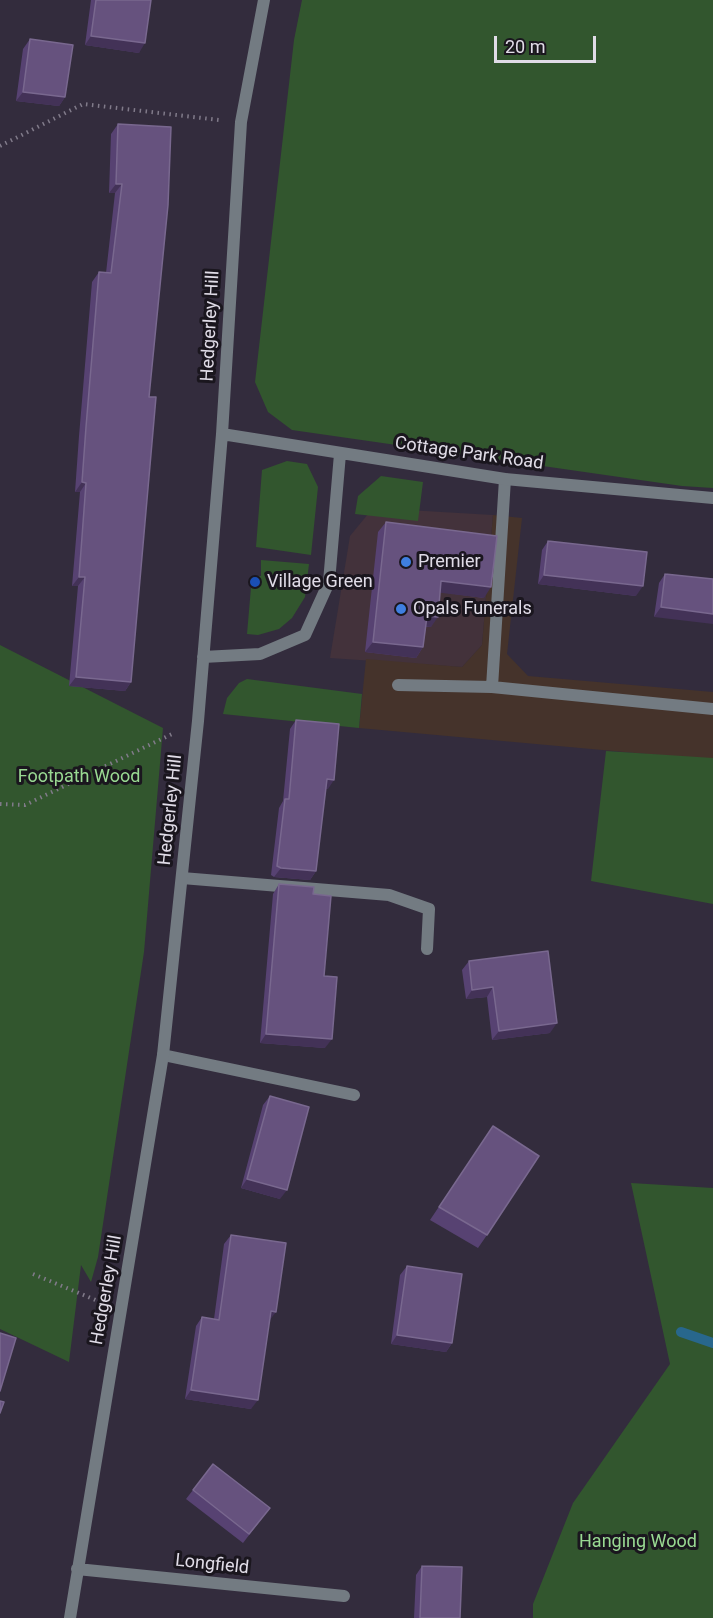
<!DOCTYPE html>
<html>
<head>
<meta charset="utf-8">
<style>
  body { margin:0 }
  #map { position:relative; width:713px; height:1618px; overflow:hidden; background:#332c3d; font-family:Roboto,sans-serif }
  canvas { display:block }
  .scale { position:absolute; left:494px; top:36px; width:102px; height:27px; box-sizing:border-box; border:3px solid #e0dce7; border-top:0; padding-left:8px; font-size:18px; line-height:21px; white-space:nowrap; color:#e0dce7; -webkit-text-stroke:4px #1a161e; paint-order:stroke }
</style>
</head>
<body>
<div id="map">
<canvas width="713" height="1618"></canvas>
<div class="scale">20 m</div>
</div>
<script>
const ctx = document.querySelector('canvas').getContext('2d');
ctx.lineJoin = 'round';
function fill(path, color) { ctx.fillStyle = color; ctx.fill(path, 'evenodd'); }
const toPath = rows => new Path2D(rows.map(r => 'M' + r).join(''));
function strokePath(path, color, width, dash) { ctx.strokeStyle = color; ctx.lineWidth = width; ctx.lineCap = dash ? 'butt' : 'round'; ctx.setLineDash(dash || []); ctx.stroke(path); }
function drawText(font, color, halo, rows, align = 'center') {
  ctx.font = font + ' Roboto,sans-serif'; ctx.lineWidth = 6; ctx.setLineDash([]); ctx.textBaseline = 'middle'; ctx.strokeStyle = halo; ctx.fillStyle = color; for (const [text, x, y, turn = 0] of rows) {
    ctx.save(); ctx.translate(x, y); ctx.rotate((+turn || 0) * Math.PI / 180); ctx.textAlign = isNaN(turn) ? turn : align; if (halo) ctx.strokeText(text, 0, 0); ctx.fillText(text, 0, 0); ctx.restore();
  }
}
fill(toPath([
  [373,508,493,515,482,645,462,667,330,658,350,536]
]), '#43323b');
fill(toPath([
  [493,515,522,518,507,654,528,676,713,692,713,760,359,728,366,659,462,667,482,645]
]), '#45332b');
fill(toPath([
  [302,0,713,0,713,488,682,486,292,430,268,412,255,382,294,40],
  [287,461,307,464,318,487,311,555,256,547,262,470],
  [381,476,423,482,418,521,355,514,358,496],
  [261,560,309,564,305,597,292,618,279,629,258,635,247,634,252,576,261,576],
  [0,645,163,728,144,952,98,1257,91,1282,81,1265,69,1362,0,1329],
  [247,679,362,694,359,728,223,714,227,698,239,683],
  [606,751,713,758,713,904,591,881],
  [631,1183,713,1188,713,1618,533,1618,533,1604,573,1503,670,1364]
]), '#32562e');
strokePath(toPath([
  [681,1332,713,1343]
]), '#28678c', 10);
strokePath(toPath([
  [0,146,83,104,219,120],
  [0,804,25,805,172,734],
  [33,1274,98,1301]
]), '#817b8a', 4, [1.5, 4.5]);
strokePath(toPath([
  [398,685,492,687,713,709],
  [492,687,505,479],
  [182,878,389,895,429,909,427,949],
  [163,1055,354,1095]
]), '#737b82', 12);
strokePath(toPath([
  [222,434,505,479,713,498],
  [203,657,260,654,305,635,329,582,340,454],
  [77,1569,344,1596],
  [70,1618,163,1055,198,721,222,434,241,122,264,0]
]), '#737b82', 12);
fill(toPath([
  [91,0,151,0,139,53,85,45],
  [30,39,65,97,59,106,16,101,23,49],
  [118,124,149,397,131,682,125,691,69,686,78,586,72,586,80,492,75,492,79,436,92,282,99,272,106,273,115,193,109,193,111,134],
  [386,522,484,598,440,592,431,627,426,627,423,647,416,658,365,652,378,532],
  [548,541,636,596,538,584,542,550],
  [665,574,713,579,654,617,659,583],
  [296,720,328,789,326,789,316,871,310,880,274,877,271,875,279,808,283,801,290,729],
  [279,884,313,894,324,976,325,1048,260,1043,273,894],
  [469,961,550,1033,492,1040,487,997,466,999,462,970],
  [270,1096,280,1199,241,1188,263,1105],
  [493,1126,487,1235,478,1248,430,1220],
  [231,1235,269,1321,251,1409,185,1399,196,1326,202,1317,214,1319,224,1244],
  [407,1266,452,1343,446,1352,391,1344,400,1275],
  [193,1490,263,1517,243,1543,186,1499],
  [422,1566,460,1618,414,1618,416,1575]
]), '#574272');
fill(toPath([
  [91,36,145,43,139,53,85,45],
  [23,92,65,97,59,106,16,101],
  [116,184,122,184,115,193,109,193],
  [82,482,86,483,80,492,75,492],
  [544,575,643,586,636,596,538,584],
  [79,577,85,577,78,586,72,586],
  [441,581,491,587,484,598,434,592],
  [661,607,713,614,713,624,654,617],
  [427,616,438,617,431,627,419,626],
  [373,642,423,647,416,658,365,652],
  [76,677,131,682,125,691,69,686],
  [327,779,334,780,328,789,321,788],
  [281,868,316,871,310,880,274,877],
  [493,987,487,997,466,999,472,990],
  [557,1023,550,1033,492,1040,499,1031],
  [266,1034,332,1039,325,1048,260,1043],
  [247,1179,287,1190,280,1199,241,1188],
  [271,1311,276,1312,269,1321],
  [397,1335,452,1343,446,1352,391,1344],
  [191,1390,258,1400,251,1409,185,1399]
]), '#433257');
const building = toPath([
  [96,0,151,0,145,43,91,36,96,0],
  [30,39,73,45,65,97,23,92,30,39],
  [118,124,171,127,168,205,149,397,156,397,131,682,76,677,85,577,79,577,86,483,82,482,86,427,99,272,111,273,122,184,116,184,118,124],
  [386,522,497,536,491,587,441,581,438,617,427,616,423,647,373,642,386,522],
  [548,541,647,552,643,586,544,575,548,541],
  [665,574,713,579,713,614,661,607,665,574],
  [296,720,339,724,334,780,327,779,316,871,281,868,277,866,285,799,289,799,296,720],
  [279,884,314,887,313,894,331,896,324,976,337,977,332,1039,266,1034,279,884],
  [548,951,557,1023,499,1031,493,987,472,990,469,961,548,951],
  [270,1096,309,1107,287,1190,247,1179,270,1096],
  [493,1126,539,1156,487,1235,439,1207,493,1126],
  [231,1235,286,1243,276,1312,271,1311,258,1400,191,1390,202,1317,219,1320,231,1235],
  [407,1266,462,1274,452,1343,397,1335,407,1266],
  [0,1333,16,1338,0,1391,0,1333],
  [0,1401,4,1402,0,1413,0,1401],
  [213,1464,270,1508,249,1534,193,1490,213,1464],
  [422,1566,462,1567,460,1618,420,1618,422,1566]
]);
fill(building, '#66527e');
strokePath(building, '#79688f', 1.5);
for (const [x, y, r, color] of [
  [406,562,6,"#3f7fe0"],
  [255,582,6,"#1a4fb4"],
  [401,609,6,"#3f7fe0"]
]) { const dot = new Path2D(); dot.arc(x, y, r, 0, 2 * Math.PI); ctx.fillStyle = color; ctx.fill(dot); strokePath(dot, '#1a161e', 2); }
drawText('18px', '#e0dce7', '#1a161e', [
  ["Hedgerley Hill",211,326,-87],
  ["Cottage Park Road",469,454,8],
  ["Hedgerley Hill",171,810,-84],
  ["Hedgerley Hill",107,1290,-80],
  ["Longfield",212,1565,6]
]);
drawText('18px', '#e0dce7', '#1a161e', [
  ["Premier",418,562],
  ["Village Green",267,582],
  ["Opals Funerals",413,609]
], 'left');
drawText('18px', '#99d992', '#1a161e', [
  ["Footpath Wood",79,777],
  ["Hanging Wood",638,1542]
]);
</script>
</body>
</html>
